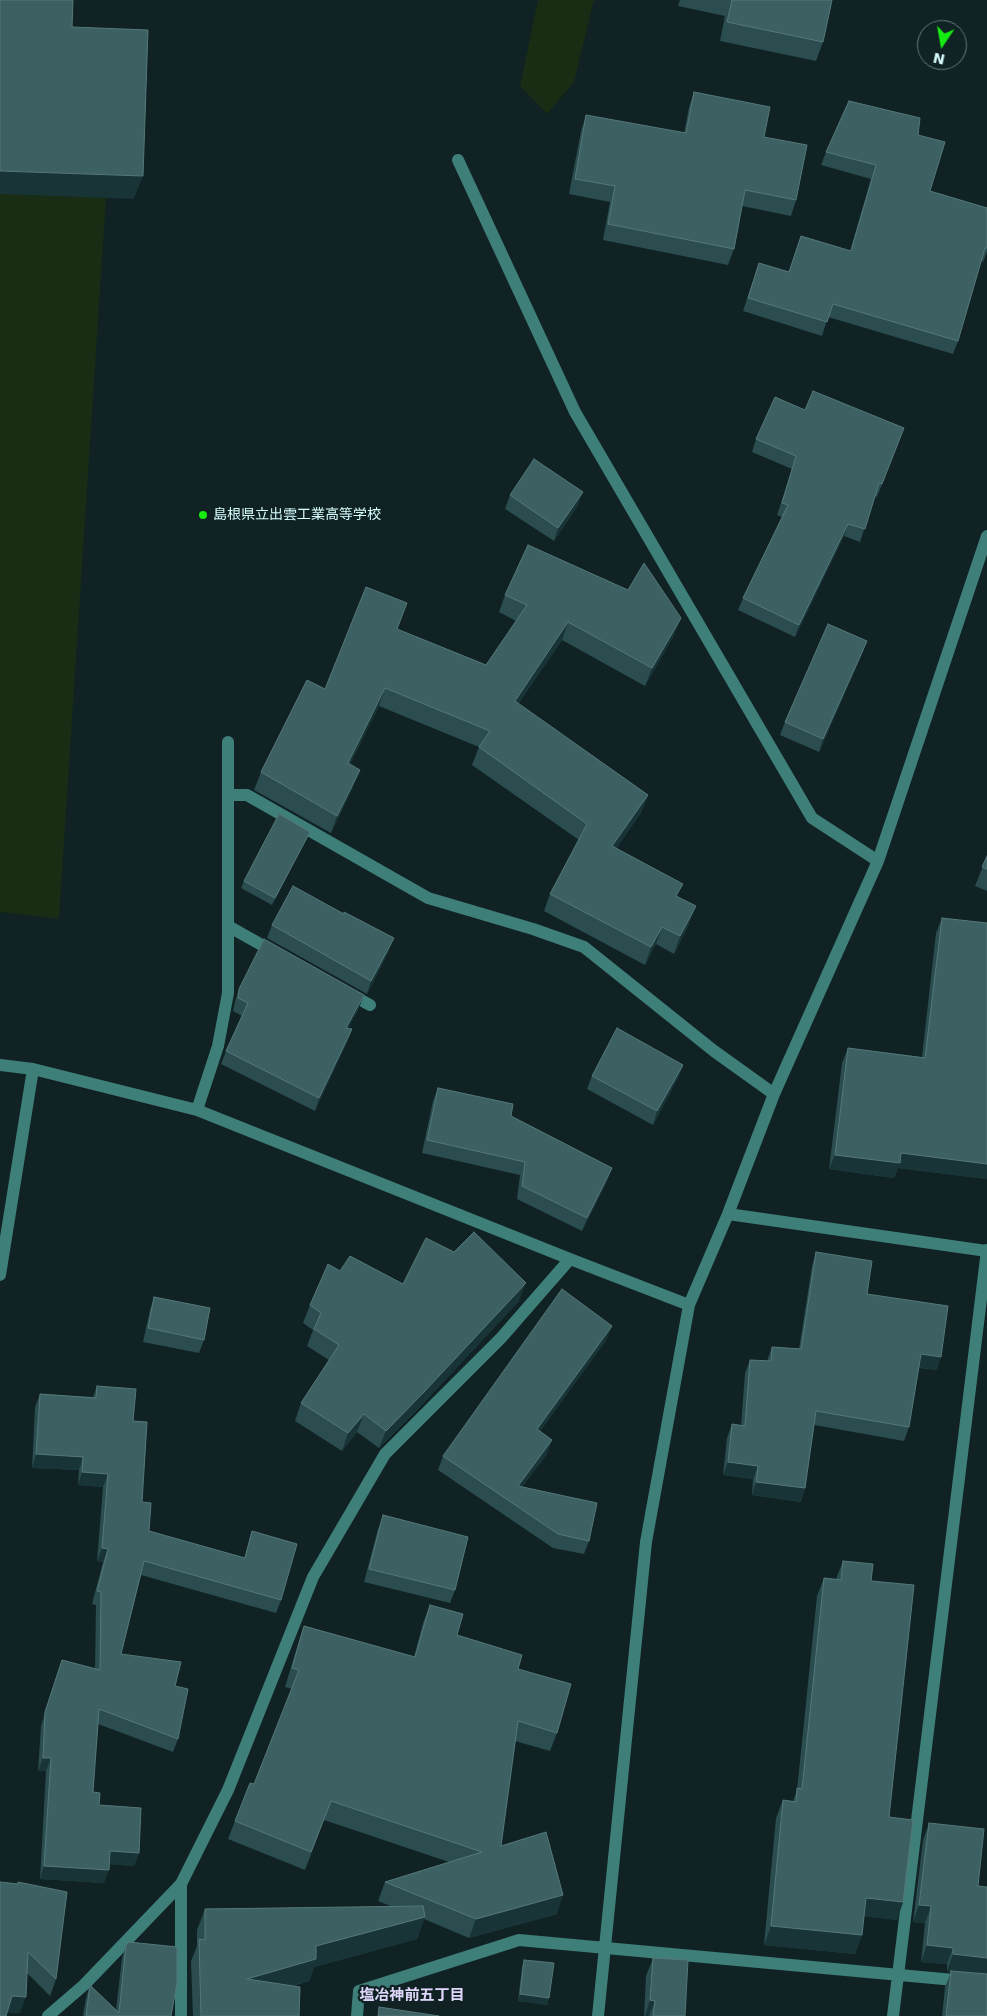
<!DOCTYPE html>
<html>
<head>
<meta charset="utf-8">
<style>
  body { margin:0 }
  #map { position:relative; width:987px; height:2016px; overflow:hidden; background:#102223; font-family:"DejaVu Sans",sans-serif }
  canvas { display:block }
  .north { position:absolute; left:917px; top:20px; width:50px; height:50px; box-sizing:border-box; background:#102223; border:1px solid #5f797a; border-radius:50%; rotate:192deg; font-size:14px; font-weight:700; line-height:20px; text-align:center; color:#d6fcfc }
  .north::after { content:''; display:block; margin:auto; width:18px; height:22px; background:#16eb12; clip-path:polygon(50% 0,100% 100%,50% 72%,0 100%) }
</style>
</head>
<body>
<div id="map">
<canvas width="987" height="2016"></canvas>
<div class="north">N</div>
</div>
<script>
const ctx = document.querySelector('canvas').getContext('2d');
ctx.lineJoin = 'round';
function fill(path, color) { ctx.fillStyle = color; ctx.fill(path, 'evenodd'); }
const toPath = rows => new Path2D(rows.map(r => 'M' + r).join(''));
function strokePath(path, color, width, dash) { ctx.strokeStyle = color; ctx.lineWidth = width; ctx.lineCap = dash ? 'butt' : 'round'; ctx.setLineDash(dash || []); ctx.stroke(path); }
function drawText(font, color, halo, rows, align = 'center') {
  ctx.font = font + ' "DejaVu Sans","Noto Sans JP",sans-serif'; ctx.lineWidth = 4.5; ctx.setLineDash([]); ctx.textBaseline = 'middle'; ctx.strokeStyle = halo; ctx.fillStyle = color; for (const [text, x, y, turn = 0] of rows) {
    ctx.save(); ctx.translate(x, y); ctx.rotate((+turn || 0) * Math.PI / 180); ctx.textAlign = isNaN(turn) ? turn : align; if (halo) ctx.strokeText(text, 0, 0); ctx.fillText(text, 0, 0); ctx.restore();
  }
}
fill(toPath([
  [538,0,594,0,574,82,547,114,520,86],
  [0,178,107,183,59,919,0,912]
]), '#182d14');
strokePath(toPath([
  [458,160,575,412,812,818,878,861],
  [228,795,247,795,428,898,533,929,584,947,714,1051,774,1094],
  [228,926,276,953],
  [348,993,370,1005],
  [0,1065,33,1069,197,1110,570,1259,689,1305],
  [197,1110,218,1046,228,993,228,742],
  [728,1214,987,1251],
  [0,1275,33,1069],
  [181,1884,181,2016],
  [48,2016,84,1985,181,1884,228,1790,313,1577,385,1454,501,1338,570,1259],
  [357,2016,359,1991,519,1940,987,1983],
  [598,2016,646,1542,689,1305,728,1214,774,1094,878,861,987,536],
  [893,2016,987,1250]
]), '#3f7f79', 12);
fill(toPath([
  [680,0,832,0,823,42,816,61,720,41,725,16,678,6],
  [694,92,764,137,796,200,791,216,742,206,734,249,728,265,603,240,610,202,569,194,581,131,586,115,684,133,689,107],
  [918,135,930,191,987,208,987,252,983,262,981,261,958,341,953,354,828,317,822,336,743,311,759,263,789,272,801,236,850,251,871,179,821,165,826,152],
  [805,410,904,428,877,497,875,496,860,542,844,536,795,637,738,610,743,598,782,517,777,515,792,469,752,452,756,439],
  [510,495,578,505,554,541,505,509],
  [505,595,681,618,674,635,645,686,562,640,518,704,648,795,641,813,616,848,678,897,689,924,674,954,656,944,645,965,544,911,550,894,579,840,472,765,479,747,379,706,350,764,353,787,331,833,254,790,261,772,325,689,397,629,486,665,516,621,499,612],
  [867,641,862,654,819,752,780,735,785,722],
  [307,838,272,905,241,888,244,881],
  [987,856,987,891,975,886],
  [344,914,389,951,367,994,267,938,272,925],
  [942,918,987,923,987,1179,898,1168,894,1178,829,1169,842,1063,848,1048,922,1057,936,933],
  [239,989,359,1008,348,1028,352,1029,347,1042,315,1111,221,1064,226,1051,242,1016,233,1011,235,1002],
  [683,1065,678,1078,653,1125,587,1089,592,1076],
  [438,1088,511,1116,612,1168,607,1181,582,1231,517,1199,520,1175,422,1153,433,1101],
  [816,1252,867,1294,937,1370,919,1368,909,1427,904,1441,814,1425,805,1488,801,1502,752,1495,753,1479,723,1475,727,1438,732,1424,741,1426,745,1373,750,1360,767,1361,772,1347,799,1349,812,1266],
  [340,1271,403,1284,519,1301,418,1409,379,1448,357,1432,342,1451,295,1421,301,1403,329,1360,307,1346,313,1330,303,1323,310,1305],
  [154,1297,204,1340,199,1353,143,1342,150,1310],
  [607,1339,540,1431,547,1454,522,1487,589,1541,584,1554,553,1548,438,1470,443,1456],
  [97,1386,133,1421,142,1502,149,1531,244,1558,252,1531,281,1600,276,1613,141,1575,121,1654,175,1686,178,1739,173,1752,98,1724,93,1792,99,1805,139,1853,134,1866,109,1864,104,1883,40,1879,46,1771,38,1771,41,1726,62,1660,95,1669,96,1605,92,1604,103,1562,97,1561,103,1487,78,1485,79,1470,32,1468,35,1407,40,1394,93,1397],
  [383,1515,455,1590,450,1603,364,1582,378,1529],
  [843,1561,871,1581,889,1817,903,1902,897,1920,864,1916,862,1935,855,1954,764,1945,776,1818,783,1800,793,1801,797,1790,817,1596,824,1578,836,1579],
  [430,1605,457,1635,518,1669,557,1733,550,1751,515,1741,501,1846,557,1914,469,1938,424,1919,417,1939,314,1967,309,1981,293,1986,299,2016,193,2016,191,1961,197,1946,197,1930,205,1909,393,1907,378,1901,385,1882,449,1862,324,1820,305,1870,228,1839,235,1821,254,1784,292,1689,285,1687,298,1644,304,1626,414,1657,423,1623],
  [929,1823,978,1886,987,2016,942,2016,945,1987,951,1972,947,1971,947,1964,921,1962,925,1923,913,1922,923,1840],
  [18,1882,56,1979,50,1996,27,1973,20,2013,7,2012,18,1884],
  [126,1945,171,2016,83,2016,86,1998,90,1985,116,2010,122,1958],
  [653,1958,685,2016,644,2016,646,1976],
  [524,1960,549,1998,547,2005,518,2001,522,1967]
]), '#2b4d50');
fill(toPath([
  [0,171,143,176,134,199,0,194],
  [583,492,578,505,554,541,558,528],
  [848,524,844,536,795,637,799,625],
  [681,618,674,635,645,686,652,668],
  [568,622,562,640,508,719,515,701],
  [867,641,862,654,819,752,823,739],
  [385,688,379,706,341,781,348,763],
  [360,770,353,787,331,833,337,816],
  [648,795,641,813,606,864,612,846],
  [310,832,307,838,272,905,275,898],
  [696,906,689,924,674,954,680,936],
  [662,927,656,944,645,965,651,947],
  [394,938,389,951,367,994,371,981],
  [364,995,359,1008,342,1041,346,1028],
  [352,1029,347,1042,315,1111,319,1098],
  [683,1065,678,1078,653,1125,657,1111],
  [901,1153,987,1164,987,1179,898,1168,894,1178,829,1169,835,1155],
  [612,1168,607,1181,582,1231,587,1218],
  [526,1283,519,1301,418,1409,379,1448,386,1431],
  [612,1326,607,1339,532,1442,537,1429],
  [921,1354,941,1357,937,1370,916,1367],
  [364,1414,357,1432,342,1451,348,1433],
  [552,1440,547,1454,513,1499,518,1486],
  [36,1454,83,1457,79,1470,32,1468],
  [728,1462,758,1466,753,1479,723,1475],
  [82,1472,108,1474,103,1487,78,1485],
  [756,1482,805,1488,801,1502,752,1495],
  [102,1548,108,1549,103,1562,97,1561],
  [43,1758,51,1758,46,1771,38,1771],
  [110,1851,139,1853,134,1866,105,1864],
  [44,1866,109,1870,104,1883,40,1879],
  [563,1895,557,1914,469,1938,476,1919],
  [866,1898,903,1902,897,1920,859,1916],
  [919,1905,931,1906,925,1923,913,1922],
  [425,1917,417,1939,314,1967,309,1981,239,2001,247,1979,316,1946],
  [771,1926,862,1935,855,1954,764,1945],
  [927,1945,953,1948,947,1964,921,1962],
  [953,1954,987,1958,987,1975,947,1971],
  [520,1994,549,1998,547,2005,518,2001],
  [12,1996,26,1997,20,2013,7,2012],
  [650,2000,655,2001,649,2016,645,2016]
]), '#183436');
const building = toPath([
  [0,0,73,0,72,27,148,30,143,176,0,171,0,0],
  [732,0,832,0,823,42,727,22,732,0],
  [694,92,770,107,764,137,807,145,796,200,745,190,734,249,608,224,615,186,575,179,586,115,686,133,694,92],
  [849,101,920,118,918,135,945,142,930,191,987,208,987,248,985,248,958,341,833,304,827,322,748,298,759,263,789,272,801,236,851,251,876,165,826,152,849,101],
  [813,391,904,428,882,484,879,483,865,529,848,524,799,625,743,598,788,505,782,503,796,456,756,439,775,397,805,410,813,391],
  [534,459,583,492,558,528,510,495,534,459],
  [528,545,628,590,644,563,681,618,652,668,568,622,515,701,648,795,612,846,683,884,676,896,696,906,680,936,662,927,651,947,550,894,587,824,479,747,490,731,385,688,348,763,360,770,337,816,261,772,307,680,325,689,366,587,407,603,397,629,486,665,527,605,505,595,528,545],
  [828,624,867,641,823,739,785,722,828,624],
  [279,814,310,832,275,898,244,881,279,814],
  [987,856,987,869,982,867,987,856],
  [293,886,344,914,344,912,394,938,371,981,272,925,293,886],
  [942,918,987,923,987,1164,901,1153,900,1163,835,1155,848,1048,925,1058,942,918],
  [264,939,364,995,346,1028,352,1029,319,1098,226,1051,248,1003,238,998,239,989,264,939],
  [617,1028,683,1065,657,1111,592,1076,617,1028],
  [438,1088,513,1104,511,1116,612,1168,587,1218,522,1186,525,1162,427,1140,438,1088],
  [474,1232,526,1283,425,1391,386,1431,364,1414,348,1433,301,1403,339,1345,314,1329,321,1313,310,1305,328,1264,340,1271,350,1256,403,1284,426,1238,454,1252,474,1232],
  [816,1252,872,1261,867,1294,948,1306,941,1357,921,1354,909,1427,816,1411,805,1488,756,1482,758,1466,728,1462,732,1424,745,1426,750,1360,771,1361,772,1347,801,1349,816,1252],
  [562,1289,612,1326,537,1429,552,1440,518,1486,597,1503,589,1541,558,1534,443,1456,562,1289],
  [154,1297,210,1308,204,1340,148,1328,154,1297],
  [97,1386,136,1389,133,1421,147,1422,142,1502,151,1503,149,1531,245,1558,252,1531,297,1544,281,1600,144,1561,121,1654,181,1662,175,1686,188,1689,178,1739,99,1709,93,1792,100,1793,99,1805,141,1808,139,1853,110,1851,109,1870,44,1866,51,1758,43,1758,45,1712,62,1660,100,1670,101,1592,97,1591,108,1549,102,1548,108,1474,82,1472,83,1457,36,1454,40,1394,96,1398,97,1386],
  [383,1515,468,1537,455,1590,369,1569,383,1515],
  [843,1561,873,1564,871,1581,914,1585,889,1817,913,1820,903,1902,866,1898,862,1935,771,1926,783,1800,796,1802,797,1788,802,1789,824,1578,841,1580,843,1561],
  [430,1605,463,1614,457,1635,522,1655,518,1669,571,1684,557,1733,518,1721,501,1846,546,1832,563,1895,476,1919,385,1882,482,1852,331,1801,311,1852,235,1821,250,1783,254,1784,299,1670,292,1668,304,1626,415,1657,430,1605],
  [929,1823,984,1829,978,1886,987,1887,987,1958,953,1954,953,1948,927,1945,931,1906,919,1905,929,1823],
  [0,1882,18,1884,18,1882,67,1892,56,1979,28,1952,26,1997,12,1996,6,2016,0,2016,0,1882],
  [423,1906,425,1917,316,1946,316,1959,247,1979,300,1987,299,2016,201,2016,199,1939,205,1940,205,1909,423,1906],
  [129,1942,177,1947,177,1983,171,2016,86,2016,90,1985,119,2013,126,1945,129,1942],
  [653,1958,688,1960,685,2016,653,2016,655,2001,650,2000,653,1958],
  [524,1960,554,1963,549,1998,520,1994,524,1960],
  [951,1971,987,1974,987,2016,946,2016,951,1971],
  [379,2007,439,2016,378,2016,379,2007]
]);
fill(building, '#3d6062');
strokePath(building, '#55787a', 1);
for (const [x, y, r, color] of [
  [203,515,5,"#16eb12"]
]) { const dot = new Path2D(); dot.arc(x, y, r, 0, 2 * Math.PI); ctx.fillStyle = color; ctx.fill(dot); strokePath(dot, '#102223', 2); }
drawText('14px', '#d6fcfc', '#102223', [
  ["島根県立出雲工業高等学校",213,515]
], 'left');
drawText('bold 15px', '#e0d8fc', '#102223', [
  ["塩冶神前五丁目",412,1996]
]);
</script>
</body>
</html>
